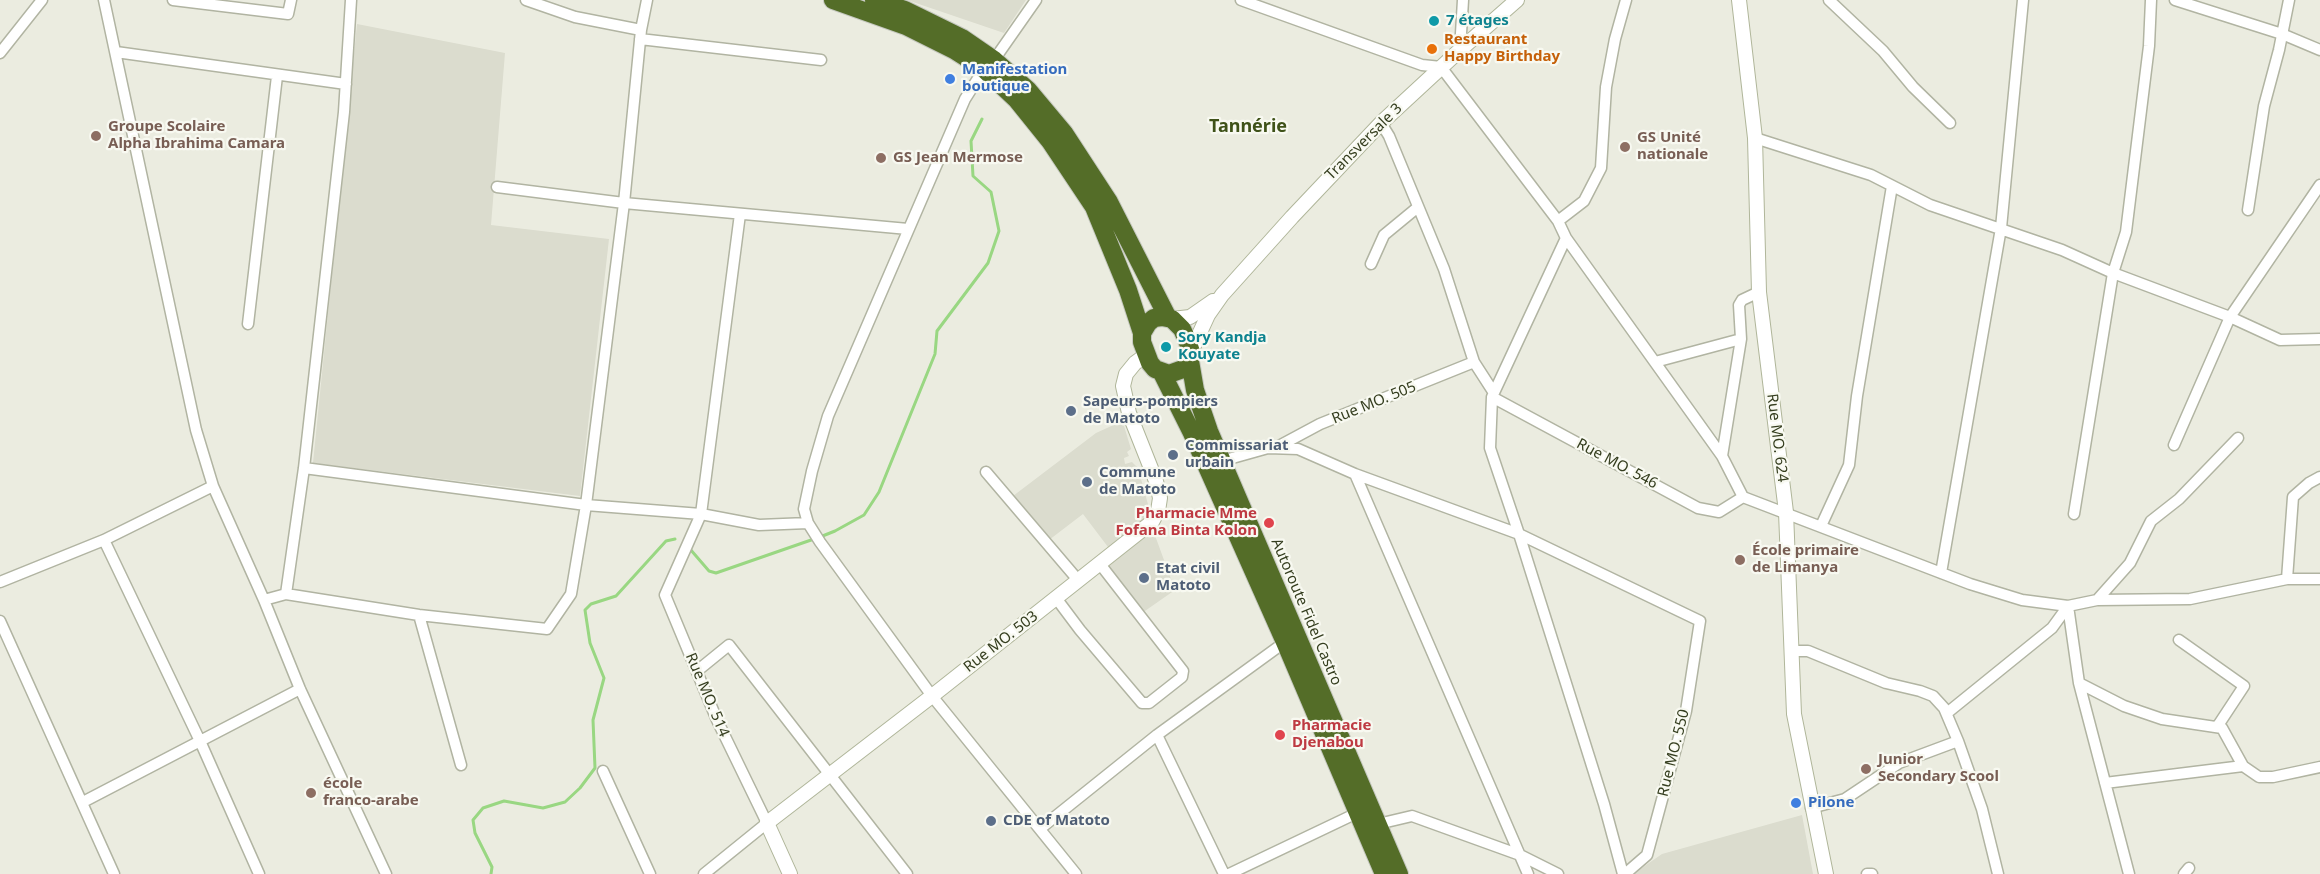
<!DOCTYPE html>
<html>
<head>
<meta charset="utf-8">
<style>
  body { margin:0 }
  canvas { display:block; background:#ebece0 }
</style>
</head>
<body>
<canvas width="2320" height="874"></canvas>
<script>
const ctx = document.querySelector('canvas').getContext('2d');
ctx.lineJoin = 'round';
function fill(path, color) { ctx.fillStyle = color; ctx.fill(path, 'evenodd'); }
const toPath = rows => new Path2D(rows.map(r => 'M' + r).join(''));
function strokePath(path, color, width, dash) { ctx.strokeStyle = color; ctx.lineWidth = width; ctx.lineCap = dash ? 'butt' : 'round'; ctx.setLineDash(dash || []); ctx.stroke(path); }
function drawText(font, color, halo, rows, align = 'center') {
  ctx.font = font + ' "Noto Sans",sans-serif'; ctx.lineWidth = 4.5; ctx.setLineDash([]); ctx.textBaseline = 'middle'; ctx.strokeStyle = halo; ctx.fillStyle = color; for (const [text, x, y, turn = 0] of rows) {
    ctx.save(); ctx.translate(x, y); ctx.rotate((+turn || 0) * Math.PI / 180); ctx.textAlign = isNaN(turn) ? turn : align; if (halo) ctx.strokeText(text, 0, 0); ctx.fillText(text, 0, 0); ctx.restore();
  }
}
fill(toPath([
  [907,0,1026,0,1004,33],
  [357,24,505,53,491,225,609,239,580,496,313,463],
  [1118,423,1124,426,1131,449,1127,452,1129,456,1124,458,1125,464,1132,462,1138,468,1149,508,1149,515,1108,547,1083,514,1049,540,1013,496,1096,433],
  [1153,530,1175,590,1142,613,1108,566],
  [1802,815,1813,874,1633,874,1662,854]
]), '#dbdcce');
strokePath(toPath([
  [820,537,835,531,864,515,879,492,935,354,937,331,988,263,999,231,991,192,973,176,971,141,982,119],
  [690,549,709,571,716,573,814,539],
  [491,874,492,867,475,833,473,820,483,808,504,801,543,808,565,802,580,788,595,768,593,720,604,678,590,643,585,610,591,604,616,596,666,541,675,539]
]), '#99d782', 3);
const street = toPath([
  [104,0,196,430,213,486,264,600,300,689,386,874],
  [173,0,288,14,291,0],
  [526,0,575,17,641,30],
  [1241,0,1422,65,1441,67,1558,221,1566,238,1722,456,1743,497,1970,584,2022,600,2068,606,2097,600,2190,599,2287,579,2320,579],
  [1829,0,1883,51,1913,87,1950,123],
  [2175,0,2282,34,2320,50],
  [640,39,821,60],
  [1460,50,1463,0],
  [116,52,346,84],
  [0,53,42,0],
  [994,60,1036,0],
  [984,69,965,99,828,416,812,471,804,509,808,523,820,542,932,696,1076,874],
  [1381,123,1389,136,1444,269,1474,362,1494,393],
  [1755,138,1871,175,1930,205,2062,250,2113,273,2230,317,2280,340,2320,339],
  [497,187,624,203,908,229],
  [2248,210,2264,106,2279,50,2289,0],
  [1558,221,1584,201,1601,168,1606,87,1615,39,1626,0],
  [1566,238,1492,397,1490,448,1519,534,1604,804,1623,874],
  [1371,264,1384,235,1418,207],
  [248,324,277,76],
  [1655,362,1741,339],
  [1492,397,1698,508,1719,512,1743,497],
  [2174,445,2230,317,2320,185],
  [1279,446,1320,424,1474,362],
  [1722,456,1741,339,1739,305,1742,300,1759,292],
  [1218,462,1268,448,1298,449,1355,474,1519,534,1700,621,1686,711,1647,855,1625,874],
  [304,468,586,505,701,514,759,525,808,523],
  [986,472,1078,580],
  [1355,474,1528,874],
  [2074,514,2113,273,2126,232,2149,46,2151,0],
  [1821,526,1849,465,1857,396,1892,186],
  [104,540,200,741,259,874],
  [1941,573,2001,228,2023,0],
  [2287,579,2293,497,2309,483,2320,477],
  [0,582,104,540,213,486],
  [286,594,419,615,547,629,571,594,586,505,624,203,641,30,647,0],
  [1056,598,1080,630,1142,703,1149,703,1182,677,1183,671,1100,564],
  [264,600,286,594,304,468,344,112,351,0],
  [2097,600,2130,563,2151,521,2179,499,2238,438],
  [2068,606,2079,683,2129,874],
  [419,615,461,765],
  [0,621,114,874],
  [2179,640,2244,686,2217,727],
  [1791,651,1808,651,1886,683,1920,691,1933,696,1944,708,1958,741,1982,809,1998,874],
  [697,671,729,645,907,874],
  [2079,683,2124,706,2162,719,2222,728,2243,766],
  [1947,713,2052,628,2068,606],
  [1157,735,1224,874],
  [603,771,650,874],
  [2105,783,2243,766,2259,777,2273,777,2320,767],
  [83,802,300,689],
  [1811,808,1845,799,1899,763,1958,741],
  [1378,824,1412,816,1520,855,1558,874],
  [1041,828,1157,735,1285,642],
  [704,874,767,823,717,720,665,595,701,514,740,214],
  [1229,874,1357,813],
  [1867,874,1872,874],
  [2184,874,2189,868]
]);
const secondary = toPath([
  [1739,0,1755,138,1759,292,1786,512,1794,714,1826,874],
  [1172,319,1190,317,1213,301],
  [1191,352,1208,315,1222,295,1292,217,1381,123,1460,50,1517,0],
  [790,874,767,823,932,696,1152,522,1158,511,1160,498,1156,481,1129,413,1123,386,1126,374,1135,363,1146,355]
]);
const highway = toPath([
  [833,0,906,26,954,50,984,69,1017,100,1050,141,1094,207,1128,290,1142,333],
  [874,0,905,10,962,38,994,60,1028,90,1064,133,1109,202,1168,318],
  [1190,361,1183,369,1169,374,1155,369,1150,363,1142,342,1142,333,1148,323,1154,318,1162,317,1172,319,1182,329,1187,340,1191,352,1190,361,1195,390,1209,431,1399,874],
  [1162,373,1192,433,1285,642,1384,874]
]);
strokePath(street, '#b1b4a2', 13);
strokePath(secondary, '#b0b69a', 16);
strokePath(highway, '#c6c9c0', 20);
strokePath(street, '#fff', 10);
strokePath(secondary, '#fff', 14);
strokePath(highway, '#546d28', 18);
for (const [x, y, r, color] of [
  [1434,21,6,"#0f9aa8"],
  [1432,49,6,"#e8710a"],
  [950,79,6,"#3f7fe0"],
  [96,136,6,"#8d6e63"],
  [1625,147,6,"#8d6e63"],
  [881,158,6,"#8d6e63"],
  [1166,347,6,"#0f9aa8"],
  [1071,411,6,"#5c6f8a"],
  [1173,455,6,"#5c6f8a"],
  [1087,482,6,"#5c6f8a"],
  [1269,523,6,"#e0444e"],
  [1740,560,6,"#8d6e63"],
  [1144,578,6,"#5c6f8a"],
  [1280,735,6,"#e0444e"],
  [1866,769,6,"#8d6e63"],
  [311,793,6,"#8d6e63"],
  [1796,803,6,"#3f7fe0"],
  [991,821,6,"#5c6f8a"]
]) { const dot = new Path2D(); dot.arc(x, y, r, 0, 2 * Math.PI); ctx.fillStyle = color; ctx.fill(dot); strokePath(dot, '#f8f9f1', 2); }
drawText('bold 15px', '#0d838f', '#f8f9f1', [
  ["7 étages",1446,21],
  ["Sory Kandja",1178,338],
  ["Kouyate",1178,355]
], 'left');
drawText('bold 15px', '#c56008', '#f8f9f1', [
  ["Restaurant",1444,40],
  ["Happy Birthday",1444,57]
], 'left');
drawText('bold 15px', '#366cbe', '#f8f9f1', [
  ["Manifestation",962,70],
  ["boutique",962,87],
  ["Pilone",1808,803]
], 'left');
drawText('bold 15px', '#785e54', '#f8f9f1', [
  ["Groupe Scolaire",108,127],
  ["Alpha Ibrahima Camara",108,144],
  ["GS Unité",1637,138],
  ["nationale",1637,155],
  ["GS Jean Mermose",893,158],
  ["École primaire",1752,551],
  ["de Limanya",1752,568],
  ["Junior",1878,760],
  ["Secondary Scool",1878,777],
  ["école",323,784],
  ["franco-arabe",323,801]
], 'left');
drawText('15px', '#353e1f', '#f8f9f1', [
  ["Transversale 3",1364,142,-45],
  ["Rue MO. 505",1374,403,-22],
  ["Rue MO. 624",1777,438,83],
  ["Rue MO. 546",1617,464,28],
  ["Autoroute Fidel Castro",1306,612,67],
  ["Rue MO. 503",1001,642,-38],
  ["Rue MO. 514",707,695,67],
  ["Rue MO. 550",1674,753,-76]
]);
drawText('bold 15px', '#4e5e75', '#f8f9f1', [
  ["Sapeurs-pompiers",1083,402],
  ["de Matoto",1083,419],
  ["Commissariat",1185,446],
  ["urbain",1185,463],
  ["Commune",1099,473],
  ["de Matoto",1099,490],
  ["Etat civil",1156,569],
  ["Matoto",1156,586],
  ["CDE of Matoto",1003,821]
], 'left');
drawText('bold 15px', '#be3a42', '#f8f9f1', [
  ["Pharmacie Mme",1257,514],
  ["Fofana Binta Kolon",1257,531],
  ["Pharmacie",1292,726,"left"],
  ["Djenabou",1292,743,"left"]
], 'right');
drawText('bold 18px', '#3f5219', '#f8f9f1', [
  ["Tannérie",1248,127]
]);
</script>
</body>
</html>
